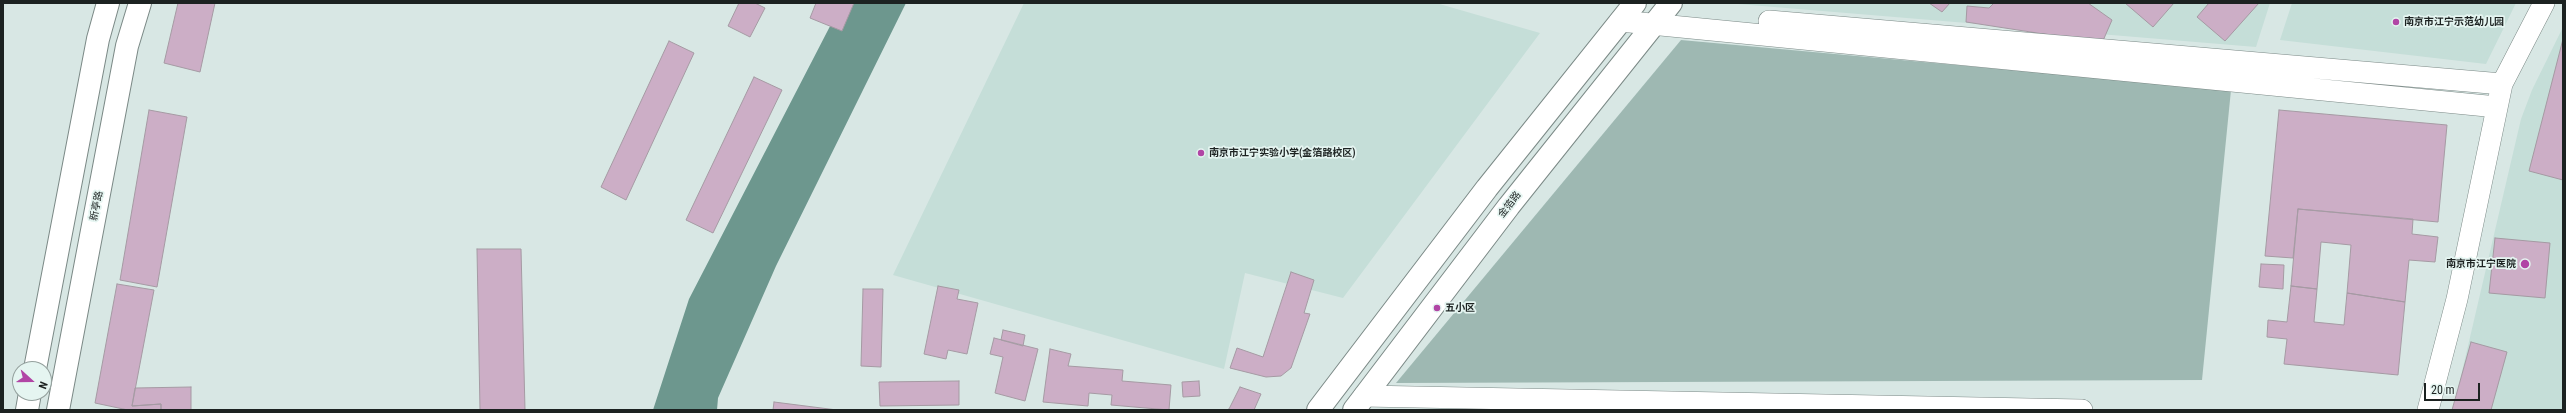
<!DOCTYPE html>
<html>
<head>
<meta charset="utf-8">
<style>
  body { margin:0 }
  #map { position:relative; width:2566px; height:413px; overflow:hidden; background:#d8e7e4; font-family:"Roboto Condensed",sans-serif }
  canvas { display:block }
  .frame { position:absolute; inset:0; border:4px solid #1c2221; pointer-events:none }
  .north { position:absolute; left:12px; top:361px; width:40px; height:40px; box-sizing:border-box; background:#e5f5f1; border:1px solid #95a19e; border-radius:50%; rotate:111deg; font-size:11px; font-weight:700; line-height:16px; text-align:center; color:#1c2221 }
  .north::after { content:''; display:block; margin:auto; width:14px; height:18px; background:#b145a5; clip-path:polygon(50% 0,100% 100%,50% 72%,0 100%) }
  .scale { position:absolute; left:2424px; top:383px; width:56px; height:18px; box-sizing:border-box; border:2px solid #1c2221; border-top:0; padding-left:5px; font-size:12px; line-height:14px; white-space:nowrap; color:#1c2221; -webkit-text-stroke:3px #e5f5f1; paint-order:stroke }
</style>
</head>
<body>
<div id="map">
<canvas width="2566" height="413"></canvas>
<div class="frame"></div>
<div class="north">N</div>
<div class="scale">20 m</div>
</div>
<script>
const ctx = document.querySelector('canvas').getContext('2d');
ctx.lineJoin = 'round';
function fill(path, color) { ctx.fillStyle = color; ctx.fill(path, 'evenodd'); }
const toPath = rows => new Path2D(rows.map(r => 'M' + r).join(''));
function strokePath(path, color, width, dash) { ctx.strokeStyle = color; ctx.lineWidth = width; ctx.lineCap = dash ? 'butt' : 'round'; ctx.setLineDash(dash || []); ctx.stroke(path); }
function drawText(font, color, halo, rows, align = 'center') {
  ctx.font = font + ' "Roboto Condensed","Noto Sans SC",sans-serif'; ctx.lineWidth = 3.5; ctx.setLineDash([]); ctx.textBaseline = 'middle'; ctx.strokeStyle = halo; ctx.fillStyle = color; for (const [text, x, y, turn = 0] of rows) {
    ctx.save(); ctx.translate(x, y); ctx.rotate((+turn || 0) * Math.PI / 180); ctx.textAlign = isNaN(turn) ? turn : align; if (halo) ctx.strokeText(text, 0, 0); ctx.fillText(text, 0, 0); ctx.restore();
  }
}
fill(toPath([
  [1024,3,1436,3,1540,33,1343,298,1245,273,1224,369,893,275],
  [1726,3,2270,3,2256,47],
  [2292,3,2516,3,2486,64,2280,40],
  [2563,27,2563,410,2453,410,2521,119,2532,90]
]), '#c5ded8');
fill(toPath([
  [1681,40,2231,90,2202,380,1396,383]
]), '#9eb8b2');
fill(toPath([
  [842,3,906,3,776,266,718,398,717,410,653,410,689,299]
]), '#6d978e');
const building = toPath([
  [178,3,215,3,200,72,164,63,178,3],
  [739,3,755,3,765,8,750,37,728,26,739,3],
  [816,3,854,3,842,31,810,18,816,3],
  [1929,3,1950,3,1942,12,1929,3],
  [1994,3,2088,3,2112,20,2102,43,1966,22,1967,6,1989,8,1994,3],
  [2125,3,2174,3,2153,27,2125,3],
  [2209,3,2259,3,2225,41,2197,17,2209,3],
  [2563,39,2563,180,2529,171,2563,39],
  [669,41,694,53,626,200,601,187,669,41],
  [754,77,782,90,713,233,686,220,754,77],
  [149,110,187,117,157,287,120,280,149,110],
  [2279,110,2447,125,2438,222,2298,209,2293,258,2265,256,2279,110],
  [2298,209,2413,219,2412,234,2438,237,2435,262,2409,260,2405,302,2347,293,2351,245,2321,242,2317,289,2291,286,2298,209],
  [2495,238,2550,243,2545,298,2489,293,2495,238],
  [477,249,521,249,525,410,480,410,477,249],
  [2261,264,2284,265,2283,289,2259,287,2261,264],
  [1291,272,1314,280,1304,313,1310,314,1291,368,1281,376,1266,377,1230,368,1237,348,1263,357,1291,272],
  [117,284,154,290,132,406,161,404,161,410,128,410,95,403,117,284],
  [938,286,959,290,957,299,978,303,967,354,948,350,946,359,924,354,938,286],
  [2291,286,2317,289,2314,322,2344,325,2347,293,2405,302,2398,375,2284,364,2287,339,2267,337,2268,320,2287,322,2291,286],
  [863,289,883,289,881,367,861,366,863,289],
  [1003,330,1025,335,1023,346,1001,340,1003,330],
  [994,338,1038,349,1025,401,995,393,1003,357,990,354,994,338],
  [2471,342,2507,352,2491,410,2452,410,2471,342],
  [1050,349,1071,354,1068,366,1123,370,1122,381,1171,385,1169,410,1111,405,1112,395,1089,393,1088,406,1043,402,1050,349],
  [959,381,959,405,880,406,879,382,959,381],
  [1199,381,1200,396,1183,397,1182,382,1199,381],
  [191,387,191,410,161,410,161,404,132,406,135,388,191,387],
  [1240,387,1261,394,1254,410,1226,410,1229,409,1240,387],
  [774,402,837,410,773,410,774,402]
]);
fill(building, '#ccaec6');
strokePath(building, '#a59aa3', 1);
const tertiary = toPath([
  [1620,21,2497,107],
  [1769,21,2502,84],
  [1364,396,2082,410],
  [2428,410,2457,299,2502,84,2544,3]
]);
const secondary = toPath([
  [35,369,98,39,108,3],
  [27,410,30,393],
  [58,410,127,46,140,3],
  [1318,410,1487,188,1635,3],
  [1354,410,1509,206,1671,3]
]);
strokePath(tertiary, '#7b8986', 22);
strokePath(secondary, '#7b8986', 24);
strokePath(tertiary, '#fff', 21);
strokePath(secondary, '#fff', 22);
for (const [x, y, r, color] of [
  [2396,22,4,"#b145a5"],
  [1201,153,4,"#b145a5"],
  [2525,264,5,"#b145a5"],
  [1437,308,4,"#b145a5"]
]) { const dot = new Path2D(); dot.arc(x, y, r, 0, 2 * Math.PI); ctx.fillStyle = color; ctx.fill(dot); strokePath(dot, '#e5f5f1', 1.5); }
drawText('bold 10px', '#1c2221', '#e5f5f1', [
  ["南京市江宁示范幼儿园",2404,22],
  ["南京市江宁实验小学(金箔路校区)",1209,153],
  ["南京市江宁医院",2516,264,"right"],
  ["五小区",1445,308]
], 'left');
drawText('10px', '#1c2221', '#e5f5f1', [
  ["金箔路",1510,205,-52],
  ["新亭路",97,206,-79]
]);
</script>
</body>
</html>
